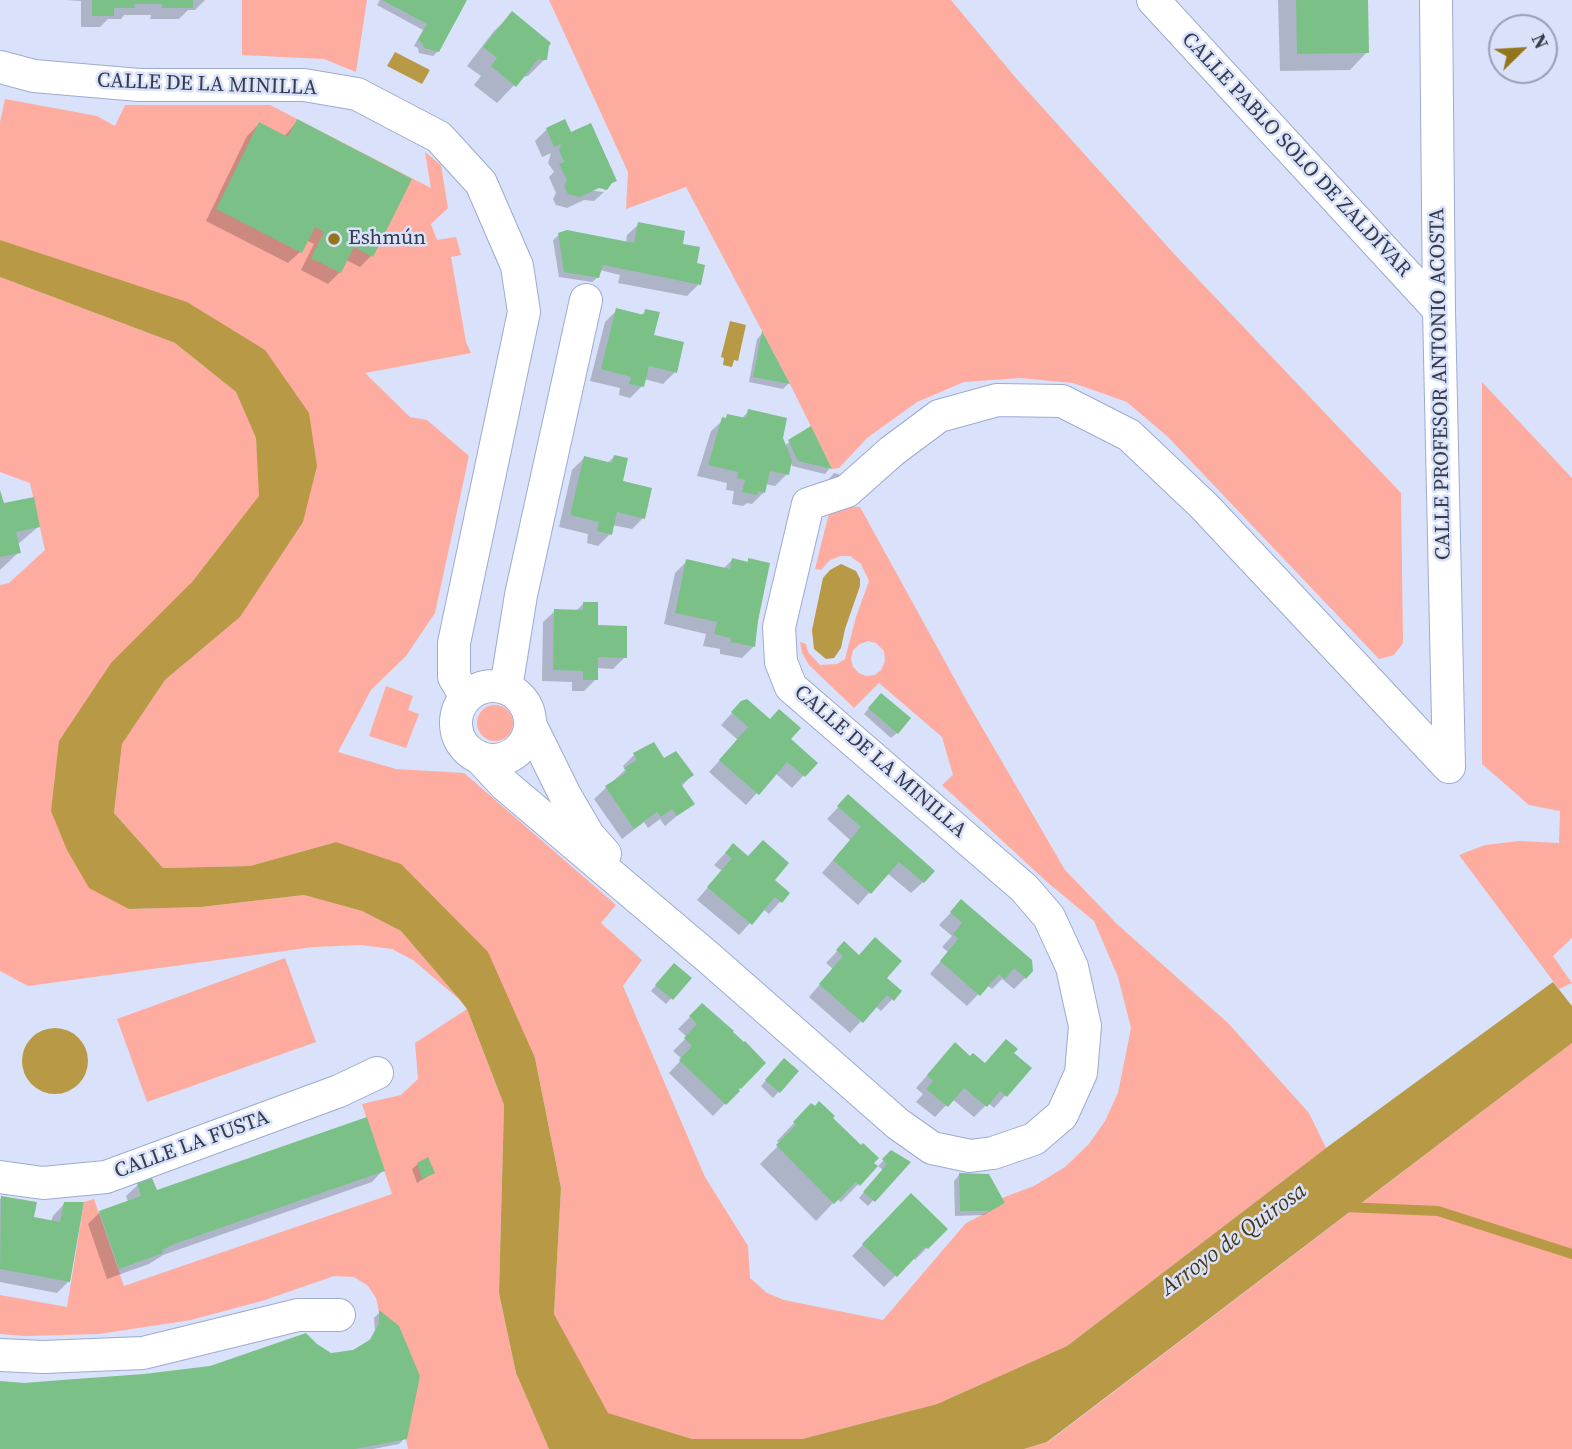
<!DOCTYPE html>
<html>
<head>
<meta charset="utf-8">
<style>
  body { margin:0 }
  #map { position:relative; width:1572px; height:1449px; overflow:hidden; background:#d9e2fa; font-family:"Source Serif 4",serif }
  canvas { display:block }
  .north { position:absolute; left:1488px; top:14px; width:70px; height:70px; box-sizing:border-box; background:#d9e2fa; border:2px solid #979fb4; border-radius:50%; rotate:66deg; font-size:19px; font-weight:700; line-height:28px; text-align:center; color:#353b4a }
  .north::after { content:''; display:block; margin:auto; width:24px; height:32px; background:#93751c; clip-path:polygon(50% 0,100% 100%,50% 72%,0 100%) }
</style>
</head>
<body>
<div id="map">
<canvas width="1572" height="1449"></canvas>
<div class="north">N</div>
</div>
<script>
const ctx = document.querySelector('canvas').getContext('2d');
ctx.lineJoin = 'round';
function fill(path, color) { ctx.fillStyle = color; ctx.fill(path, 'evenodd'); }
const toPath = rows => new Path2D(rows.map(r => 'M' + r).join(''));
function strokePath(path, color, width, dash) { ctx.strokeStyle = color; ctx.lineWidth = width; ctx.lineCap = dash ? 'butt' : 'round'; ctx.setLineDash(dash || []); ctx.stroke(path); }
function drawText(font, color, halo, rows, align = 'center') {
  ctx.font = font + ' "Source Serif 4",serif'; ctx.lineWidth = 5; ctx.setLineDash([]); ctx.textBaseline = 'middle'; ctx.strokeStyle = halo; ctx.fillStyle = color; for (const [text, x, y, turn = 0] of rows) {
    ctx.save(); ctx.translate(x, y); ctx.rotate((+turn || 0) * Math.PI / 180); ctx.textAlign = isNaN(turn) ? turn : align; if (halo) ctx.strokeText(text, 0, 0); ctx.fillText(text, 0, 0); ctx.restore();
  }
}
fill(toPath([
  [242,0,367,0,356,72,324,59,242,55],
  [549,0,951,0,1015,77,1176,256,1401,493,1403,643,1394,655,1379,659,1168,437,1127,402,1073,383,1020,378,964,382,917,402,867,438,839,468,832,469,790,384,686,187,626,209,628,172],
  [5,99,97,116,115,126,125,105,270,105,431,188,425,152,441,165,448,208,431,224,437,240,456,237,461,255,451,257,466,342,471,353,365,373,410,417,427,420,469,456,435,613,406,656,371,690,338,752,396,769,464,773,616,905,601,923,642,960,623,986,705,1177,748,1246,750,1278,767,1293,784,1300,883,1320,966,1223,1005,1203,1002,1198,1034,1186,1065,1167,1089,1144,1105,1121,1118,1093,1131,1028,1118,977,1094,921,1047,882,942,785,953,775,942,737,879,683,854,708,809,665,802,653,800,642,806,644,808,652,820,665,837,664,845,659,856,617,869,581,861,564,850,556,841,556,830,560,821,570,815,569,831,505,860,507,969,705,1065,870,1117,924,1228,1023,1309,1113,1326,1148,1067,1346,937,1404,802,1439,692,1439,607,1413,554,1314,561,1188,535,1058,336,842,250,866,163,868,114,813,122,744,165,680,240,617,309,413,0,240,0,122],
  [868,641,876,643,884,651,885,661,881,670,875,675,866,676,859,673,853,667,851,659,853,650,860,644],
  [0,277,175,343,236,392,256,437,260,496,192,582,59,741,129,909,201,907,304,895,362,911,401,931,460,1000,413,960,392,949,361,945,313,947,28,986,0,971,0,585,9,583,45,550,30,483,0,472],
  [1482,382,1572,478,1572,938,1553,956,1572,983,1559,989,1459,855,1485,845,1519,841,1559,843,1560,811,1529,805,1482,764],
  [386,686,413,696,408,710,419,714,406,748,369,736],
  '477 723a18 18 0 1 1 36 0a18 18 0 1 1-36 0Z',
  [285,958,316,1042,147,1102,117,1019],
  [467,1009,504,1105,499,1293,516,1373,549,1449,408,1449,376,1298,368,1286,354,1277,334,1276,265,1300,191,1320,99,1334,26,1336,0,1334,0,1295,67,1307,84,1202,94,1199,124,1286,392,1194,362,1104,401,1095,418,1079,415,1043],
  [1572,1043,1572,1449,1024,1449,1048,1442]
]), '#feaca0');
fill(toPath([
  [395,52,430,70,422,84,387,66],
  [0,240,187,302,265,350,309,413,317,466,303,522,240,617,165,680,122,744,114,813,163,868,250,866,336,842,401,864,488,952,535,1058,561,1188,554,1314,608,1413,692,1439,802,1439,937,1404,1067,1346,1326,1148,1553,982,1572,1006,1572,1043,1047,1442,1024,1449,549,1449,516,1373,499,1293,504,1105,467,1009,460,1000,401,931,362,911,304,895,201,907,129,909,89,888,67,850,51,811,59,741,111,663,192,582,259,496,256,438,236,392,175,343,0,277],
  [730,321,746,325,738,361,734,360,732,367,723,365,724,358,721,357],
  [841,564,856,571,860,579,860,586,845,629,841,648,834,658,826,659,814,649,812,630,823,578,830,570],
  '22 1061a33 33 0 1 1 66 0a33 33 0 1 1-66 0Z'
]), '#b89945');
fill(toPath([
  [65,0,205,0,195,10,188,10,179,19,150,19,151,15,124,15,121,19,108,19,100,27,81,27,81,1],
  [380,0,465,0,438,51,433,56,419,53,418,48,414,46,423,30,377,5],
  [1278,0,1367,0,1367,52,1350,70,1280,71],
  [512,14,546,58,528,76,522,77,497,103,474,85,481,76,467,66,494,31],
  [297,121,371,256,360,267,346,260,340,272,328,284,301,270,314,244,306,240,300,252,288,263,206,221,247,136,259,124,284,137],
  [547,129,570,134,614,180,604,191,604,188,589,187,588,190,604,192,594,201,584,200,567,208,556,205,553,199,556,193,549,177,554,172,548,163,551,153,542,157,535,141],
  [639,224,681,245,695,265,699,284,687,296,618,283,620,275,600,270,598,277,592,282,559,277,553,240,559,235,626,243,627,235],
  [617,310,640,316,646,311,652,336,675,372,663,384,644,379,642,386,630,398,619,395,620,388,590,381,605,322],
  [762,334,788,384,783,389,749,382,757,339],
  [749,411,781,438,784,446,810,428,829,469,825,474,792,466,790,461,787,474,775,486,765,484,764,492,752,504,747,503,743,506,732,504,734,491,726,490,727,483,697,476,711,431,728,416,741,419],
  [614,457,621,482,643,518,632,529,612,525,610,534,598,546,587,543,588,534,559,527,572,470,584,458,607,463],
  [834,473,841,475,839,485,827,489,829,479],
  [0,493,3,505,38,527,17,545,19,552,0,570],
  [732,560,746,563,749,560,754,646,742,658,720,654,720,649,703,646,706,634,664,624,675,573,687,561,723,569],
  [584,603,596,627,625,657,613,669,596,668,596,679,584,691,572,691,572,682,542,681,543,622,555,611,576,611],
  [876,700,897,733,891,738,864,714],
  [742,702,769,721,815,763,792,788,775,773,746,805,709,772,738,740,721,725],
  [634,755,663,761,692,775,681,787,692,803,665,826,660,819,648,828,644,822,622,839,594,799,625,770,623,766],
  [848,797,923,882,911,893,887,873,858,905,822,873,850,840,827,819],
  [733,845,788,893,769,914,763,909,739,935,697,900,722,871,714,865],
  [961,902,1025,978,1014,989,1002,979,992,989,987,985,967,1006,930,974,948,952,942,947,952,936,939,925],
  [844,944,900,991,881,1011,875,1006,850,1033,809,997,833,969,826,963],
  [669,970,690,978,666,1004,651,991],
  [702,1005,764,1063,713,1116,669,1073,682,1059,673,1051,687,1037,678,1029],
  [955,1044,970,1058,984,1065,1012,1053,1030,1068,994,1108,988,1103,974,1117,952,1099,935,1117,916,1102,923,1094,916,1088],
  [779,1065,797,1071,773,1098,761,1086],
  [814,1108,830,1118,876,1166,841,1202,837,1199,816,1221,760,1164,780,1144,777,1141,794,1123],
  [886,1158,908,1163,868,1206,859,1198,883,1170,878,1166],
  [418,1164,433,1173,417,1183,412,1169],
  [383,1170,372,1182,163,1255,149,1264,107,1279,88,1224,100,1212,128,1202,126,1196,138,1185,156,1193],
  [959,1175,1003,1203,984,1215,955,1216,954,1181],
  [911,1195,945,1229,915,1260,913,1258,884,1287,852,1256],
  [2,1197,32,1218,51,1222,53,1216,64,1204,69,1281,57,1293,0,1282,0,1199],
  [379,1313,405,1438,399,1444,373,1449,0,1449,0,1382,32,1384,144,1376,353,1352,368,1343,375,1330,374,1318]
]), '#0003');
strokePath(toPath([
  [1345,1207,1438,1211,1572,1254]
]), '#b89945', 10);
fill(toPath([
  [92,0,193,0,193,8,162,8,162,4,134,4,135,8,114,8,114,16,92,16],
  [382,0,467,0,439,52,424,48,422,43,418,40,427,24],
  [1296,0,1368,0,1369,53,1297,54],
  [512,11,551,43,549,46,547,60,540,60,540,57,516,87,491,66,497,58,483,47],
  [297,119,412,179,373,257,354,247,341,273,311,258,324,232,315,227,302,253,216,209,259,122,288,137],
  [565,119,571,132,591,123,617,181,612,183,607,190,599,188,580,197,568,194,564,186,567,180,559,164,566,161,563,160,559,150,561,144,554,147,546,128],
  [638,222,685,231,683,244,700,247,697,263,705,265,701,285,603,265,599,278,564,272,558,233,567,230,634,243],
  [616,308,644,315,645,309,660,312,654,335,684,342,677,373,649,366,644,387,629,384,631,377,601,369],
  [762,331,790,384,753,377],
  [748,409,787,418,783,438,792,460,789,475,770,471,765,493,758,491,757,495,742,492,745,480,737,478,738,472,708,465,722,417,726,418,727,414,746,418],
  [811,426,832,469,798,461,788,440],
  [614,455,628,458,623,481,652,488,645,519,617,512,612,535,597,531,599,522,570,515,584,456,612,463],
  [0,490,4,503,34,497,40,527,16,532,21,553,0,557],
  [732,558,748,562,748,558,770,563,758,621,755,647,731,642,731,638,714,634,717,622,675,613,686,559,730,569],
  [583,602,598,602,598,625,627,626,627,658,598,657,598,680,583,680,583,671,553,670,554,609,583,610],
  [881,693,911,718,898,734,868,708],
  [747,699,770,719,779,709,801,728,791,739,818,763,805,777,787,762,759,795,719,760,748,727,731,712,741,701],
  [654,742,664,758,676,751,694,775,681,784,695,804,677,816,672,809,661,817,657,812,634,829,605,786,627,772,624,768,637,760,633,753],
  [848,794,935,871,924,883,899,862,871,894,833,860,861,827,837,806],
  [763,840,789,863,775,880,790,893,782,903,775,897,752,925,707,887,732,858,725,853,733,843,748,856],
  [961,899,1032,960,1033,971,1026,979,1014,968,1005,979,999,974,980,996,940,961,958,939,953,934,962,923,950,912],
  [875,937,902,961,887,978,902,991,894,1001,887,995,863,1023,819,984,843,956,836,950,844,941,859,955],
  [674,963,692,978,673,1000,655,985],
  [702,1003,734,1031,733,1032,744,1042,745,1041,766,1063,741,1089,738,1087,740,1091,726,1105,679,1060,692,1046,684,1038,697,1024,689,1016],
  [1006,1039,1018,1049,1014,1053,1032,1068,1007,1097,1000,1091,987,1107,964,1088,948,1107,926,1089,933,1081,927,1075,955,1042,970,1056,973,1053,985,1063],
  [784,1058,799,1071,780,1093,765,1080],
  [819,1101,835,1116,833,1118,861,1145,863,1143,879,1158,874,1163,878,1166,860,1186,856,1182,834,1204,776,1145,796,1125,793,1122,811,1103,815,1106],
  [367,1117,385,1171,177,1243,162,1250,163,1253,119,1269,99,1211,141,1196,137,1183,152,1178,157,1190],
  [891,1150,911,1162,875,1202,863,1192,887,1164,882,1159],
  [428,1157,435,1173,422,1179,417,1163],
  [959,1173,989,1174,1005,1203,991,1211,960,1211],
  [911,1193,948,1229,928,1249,925,1247,897,1277,862,1244],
  [1,1196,37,1202,34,1217,60,1222,64,1202,84,1202,70,1282,0,1269],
  [379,1310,399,1326,420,1376,407,1439,355,1449,0,1449,0,1381,24,1383,62,1380,144,1374,210,1366,306,1333,317,1344,331,1353,353,1350,371,1339,379,1323]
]), '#7ac087');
const minor = toPath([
  [1153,0,1439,310],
  [1436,0,1439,310,1449,767],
  [0,67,34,76,139,85,304,85,357,94,439,137,481,183,517,266,524,312,454,643,454,677,466,697],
  '456 723a37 37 0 1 1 74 0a37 37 0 1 1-74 0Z',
  [506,688,521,595,586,300],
  [530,724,565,795,589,836,605,854],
  [479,757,505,785,709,958,898,1124,932,1148,970,1156,993,1153,1034,1139,1062,1115,1081,1073,1085,1026,1072,967,1049,917,1024,888,791,687,781,662,779,627,808,504,847,491,892,451,939,416,997,400,1062,401,1129,435,1204,506,1449,767],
  [0,1177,43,1183,106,1177,339,1091,377,1073],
  [0,1355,43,1357,143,1353,298,1315,339,1315]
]);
strokePath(minor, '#9dabd1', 34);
strokePath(minor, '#fff', 32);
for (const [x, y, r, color] of [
  [334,239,7,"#93751c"]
]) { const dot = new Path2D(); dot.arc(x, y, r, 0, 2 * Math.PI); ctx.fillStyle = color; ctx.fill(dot); strokePath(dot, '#d9e2fa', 2.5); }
drawText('21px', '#353b4a', '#d9e2fa', [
  ["CALLE DE LA MINILLA",207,85,2],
  ["CALLE PABLO SOLO DE ZALDÍVAR",1296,155,47],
  ["CALLE PROFESOR ANTONIO ACOSTA",1441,384,-91],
  ["CALLE DE LA MINILLA",880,762,41],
  ["CALLE LA FUSTA",192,1145,-20]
]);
drawText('21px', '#353b4a', '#d9e2fa', [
  ["Eshmún",348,239]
], 'left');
drawText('italic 23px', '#453713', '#d9e2fa', [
  ["Arroyo de Quirosa",1234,1240,-36]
]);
</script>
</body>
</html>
